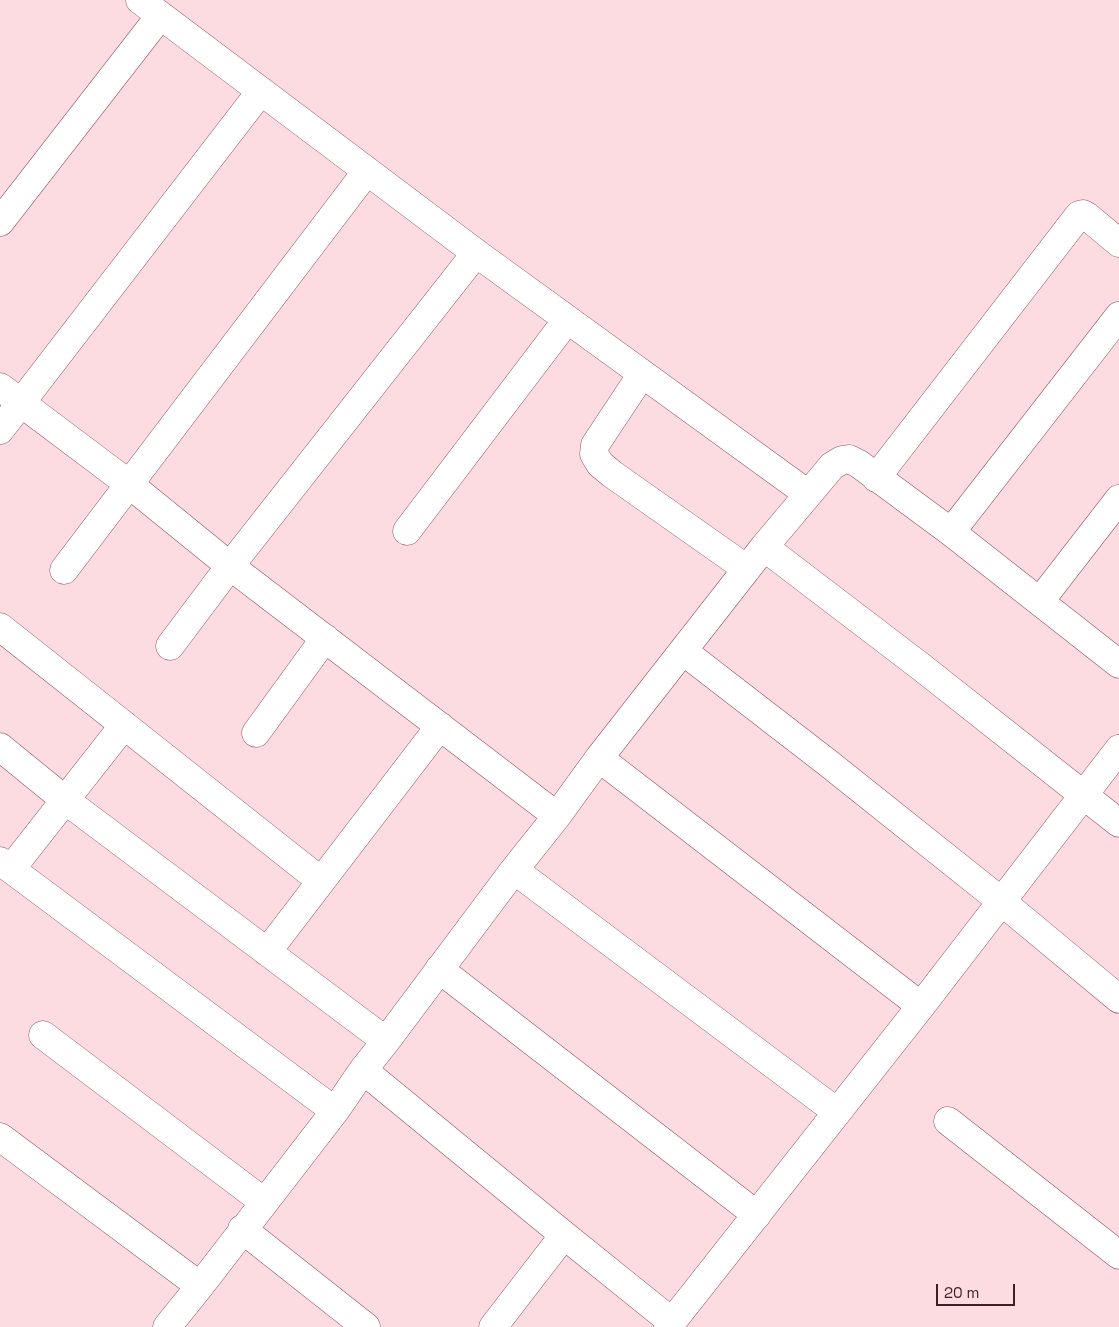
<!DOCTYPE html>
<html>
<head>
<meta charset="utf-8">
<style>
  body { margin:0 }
  #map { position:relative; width:1119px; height:1327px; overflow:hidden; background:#fcdbe1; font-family:"Space Grotesk",sans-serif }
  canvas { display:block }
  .scale { position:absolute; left:936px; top:1284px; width:79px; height:22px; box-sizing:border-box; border:2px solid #3d2027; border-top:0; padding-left:6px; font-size:15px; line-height:18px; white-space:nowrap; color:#3d2027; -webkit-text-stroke:4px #fcdbe1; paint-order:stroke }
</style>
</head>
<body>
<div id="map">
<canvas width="1119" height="1327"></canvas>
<div class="scale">20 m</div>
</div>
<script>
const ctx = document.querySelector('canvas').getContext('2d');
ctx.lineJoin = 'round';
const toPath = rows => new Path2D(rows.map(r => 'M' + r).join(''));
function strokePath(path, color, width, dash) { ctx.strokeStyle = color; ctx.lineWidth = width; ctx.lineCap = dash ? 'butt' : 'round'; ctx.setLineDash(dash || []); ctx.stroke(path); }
const minor = toPath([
  [140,0,476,253,808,494],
  [0,222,160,16],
  [642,374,595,445,594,454,600,464,612,474,747,569],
  [0,387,129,484,230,566,557,816],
  [0,430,261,91],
  [876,478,1079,215,1083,214,1088,217,1119,243],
  [407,531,567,320],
  [951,532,1119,316],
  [764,547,920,666,1119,823],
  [64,570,367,171],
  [1040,601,1119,499],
  [0,627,321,881],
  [170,646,230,566,476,253],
  [683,651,828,763,1001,901,1119,999],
  [256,733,325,638],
  [0,747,65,800,386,1041],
  [599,758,921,1006],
  [0,861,335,1111],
  [11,869,124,725],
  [514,870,837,1112],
  [267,952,440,726],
  [439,969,757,1215],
  [43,1035,264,1202],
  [363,1070,564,1235,672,1322],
  [948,1121,1119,1255],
  [0,1137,200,1286],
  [242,1229,366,1327],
  [167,1327,200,1286,335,1111,363,1070,386,1041,514,870,557,816,599,758,764,547,832,466,842,460,849,459,859,464,951,532,1119,664],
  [493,1327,564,1235],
  [668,1327,921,1006,1119,749]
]);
strokePath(minor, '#945162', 29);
strokePath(minor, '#fff', 28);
</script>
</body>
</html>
